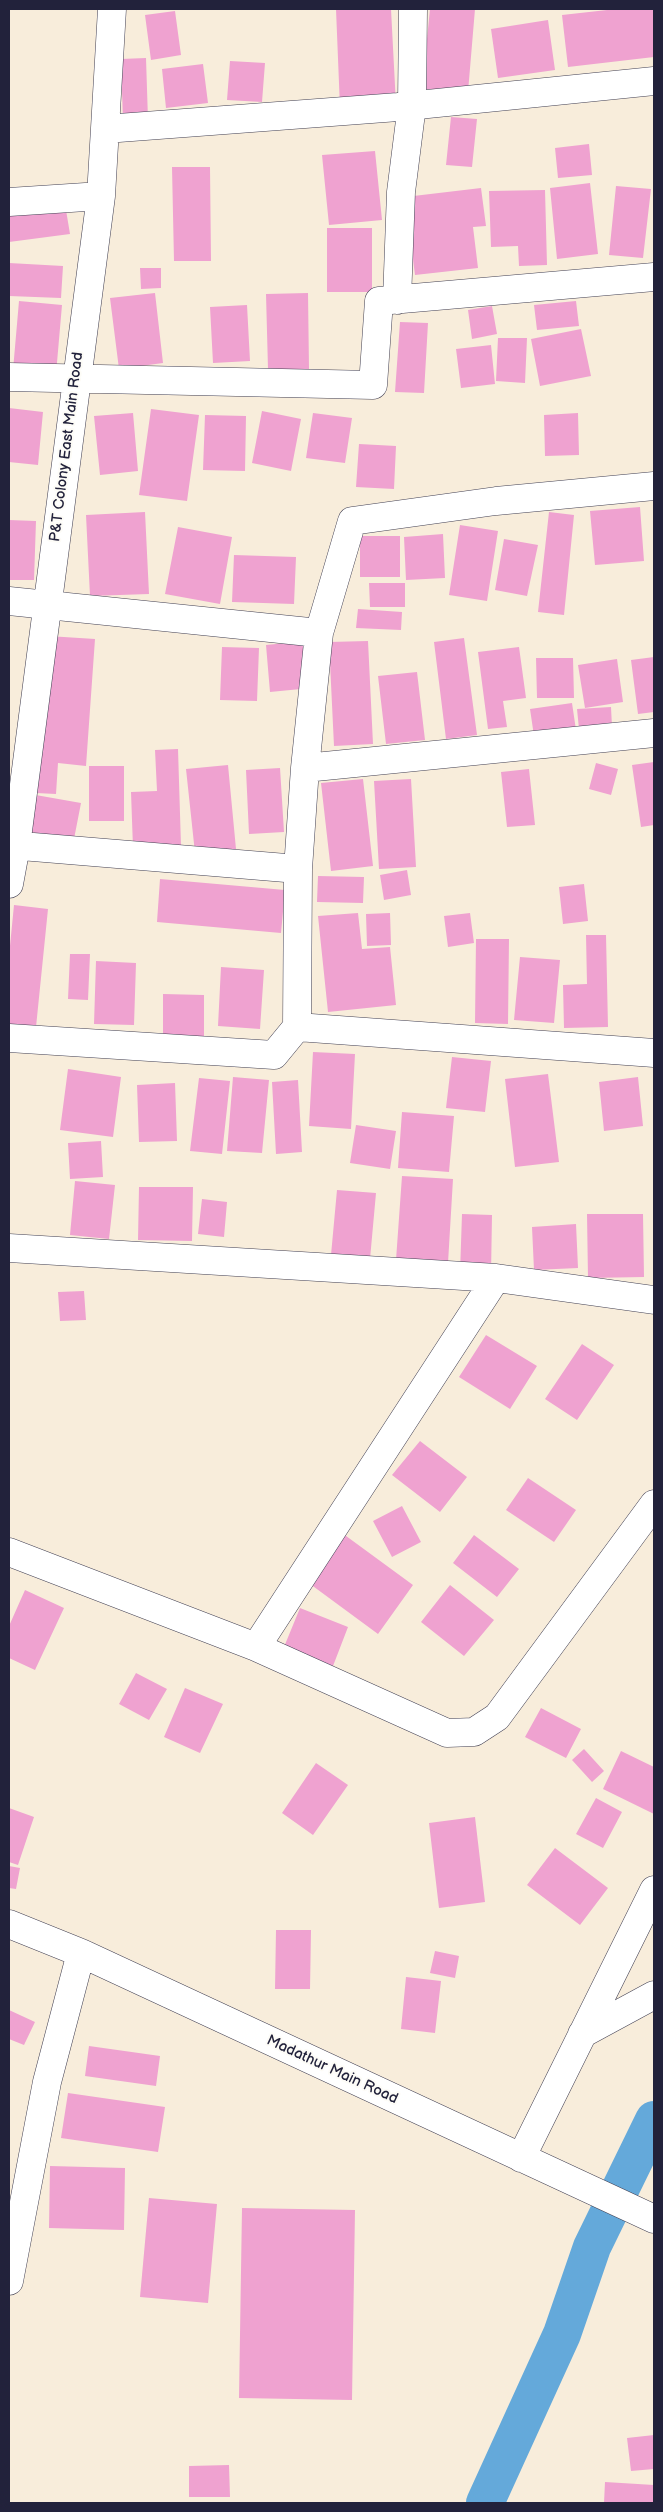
<!DOCTYPE html>
<html>
<head>
<meta charset="utf-8">
<style>
  body { margin:0 }
  #map { position:relative; width:663px; height:2512px; overflow:hidden; background:#f8eddb; font-family:"Balsamiq Sans",sans-serif }
  canvas { display:block }
  .frame { position:absolute; inset:0; border:10px solid #22223b; pointer-events:none }
</style>
</head>
<body>
<div id="map">
<canvas width="663" height="2512"></canvas>
<div class="frame"></div>
</div>
<script>
const ctx = document.querySelector('canvas').getContext('2d');
ctx.lineJoin = 'round';
const toPath = rows => new Path2D(rows.map(r => 'M' + r).join(''));
function strokePath(path, color, width, dash) { ctx.strokeStyle = color; ctx.lineWidth = width; ctx.lineCap = dash ? 'butt' : 'round'; ctx.setLineDash(dash || []); ctx.stroke(path); }
function fill(path, color) { ctx.fillStyle = color; ctx.fill(path, 'evenodd'); }
function drawText(font, color, halo, rows, align = 'center') {
  ctx.font = font + ' "Balsamiq Sans",sans-serif'; ctx.lineWidth = 4; ctx.setLineDash([]); ctx.textBaseline = 'middle'; ctx.strokeStyle = halo; ctx.fillStyle = color; for (const [text, x, y, turn = 0] of rows) {
    ctx.save(); ctx.translate(x, y); ctx.rotate((+turn || 0) * Math.PI / 180); ctx.textAlign = isNaN(turn) ? turn : align; if (halo) ctx.strokeText(text, 0, 0); ctx.fillText(text, 0, 0); ctx.restore();
  }
}
strokePath(toPath([
  [485,2503,562,2334,592,2247,654,2120]
]), '#64a9da', 38);
fill(toPath([
  [336,9,391,9,396,105,340,108],
  [430,9,475,9,468,92,422,89],
  [616,9,654,9,654,57,568,67,562,15],
  [175,11,181,55,151,60,145,15],
  [548,20,555,70,498,78,491,29],
  [146,58,148,120,123,121,121,59],
  [230,61,265,63,262,102,227,100],
  [203,64,208,103,166,108,162,69],
  [451,117,477,119,472,167,446,165],
  [589,144,592,175,558,178,555,148],
  [375,151,382,220,329,225,322,155],
  [172,167,210,167,211,261,174,261],
  [590,183,598,254,557,259,550,188],
  [616,186,651,189,643,258,609,255],
  [481,188,486,226,473,227,478,268,415,275,405,197],
  [545,190,547,265,519,266,518,246,491,247,489,191],
  [65,204,70,234,9,242,9,211],
  [327,228,372,228,372,292,327,292],
  [9,263,63,266,61,298,9,296],
  [140,268,161,268,161,288,141,289],
  [155,293,163,363,119,369,110,298],
  [308,293,309,369,268,369,266,294],
  [19,301,62,305,56,374,13,370],
  [576,301,579,326,537,330,534,305],
  [247,305,250,361,213,363,210,307],
  [492,306,497,334,472,339,468,310],
  [400,322,428,323,424,393,395,392],
  [581,329,591,376,540,386,531,339],
  [498,338,527,338,525,383,496,381],
  [491,345,495,384,461,388,456,349],
  [9,408,43,412,38,465,9,462],
  [151,409,199,415,187,501,139,495],
  [262,411,301,419,291,471,252,463],
  [133,413,138,471,100,475,94,416],
  [313,413,352,418,345,463,306,458],
  [578,413,579,455,545,456,544,415],
  [205,415,246,416,245,471,203,470],
  [359,444,396,446,394,489,356,487],
  [640,507,644,561,595,565,590,511],
  [145,512,149,594,90,596,86,515],
  [549,512,574,515,564,615,538,612],
  [9,520,36,521,34,580,9,580],
  [460,525,498,531,487,601,449,595],
  [178,527,232,537,220,604,165,594],
  [443,534,445,578,406,580,404,537],
  [360,536,400,536,400,577,360,577],
  [504,539,538,545,527,596,495,590],
  [234,555,296,557,294,604,232,602],
  [369,583,405,583,405,607,370,607],
  [358,609,402,612,401,630,356,628],
  [48,636,95,639,86,766,58,763,56,794,36,793],
  [464,638,477,735,446,739,434,642],
  [306,641,311,688,270,692,266,645],
  [368,641,373,744,334,746,329,642],
  [222,647,259,648,257,701,220,700],
  [519,647,526,698,503,701,507,727,488,729,478,652],
  [654,657,654,712,638,714,631,660],
  [536,658,573,658,574,698,537,698],
  [617,659,623,702,585,708,578,665],
  [417,672,425,740,386,744,378,676],
  [572,703,576,730,534,736,530,709],
  [611,707,612,727,579,729,577,709],
  [178,749,181,846,133,848,131,792,157,791,155,750],
  [654,762,654,825,641,827,632,765],
  [596,763,618,769,611,795,589,789],
  [228,765,236,849,195,853,186,769],
  [89,766,124,766,124,821,89,821],
  [280,768,284,832,249,834,246,770],
  [529,769,535,825,507,827,501,772],
  [363,779,373,866,331,871,321,783],
  [411,779,416,867,379,869,374,781],
  [30,794,81,803,74,839,24,831],
  [407,870,411,895,384,900,380,875],
  [318,876,364,877,363,903,317,902],
  [160,879,285,890,281,933,157,922],
  [584,884,588,921,563,924,559,887],
  [14,905,48,909,36,1027,9,1025,9,956],
  [358,913,362,949,390,947,396,1005,328,1012,318,916],
  [390,913,391,945,367,946,366,914],
  [470,913,474,943,448,947,444,916],
  [586,935,606,935,608,1027,564,1028,563,985,587,984],
  [476,939,509,939,508,1024,475,1023],
  [70,954,90,954,88,1000,68,999],
  [520,957,560,960,554,1023,514,1020],
  [96,961,136,963,134,1025,94,1024],
  [221,967,264,970,260,1029,218,1026],
  [163,994,204,995,204,1040,163,1040],
  [313,1052,355,1054,351,1129,309,1126],
  [452,1057,491,1061,485,1112,446,1108],
  [68,1069,121,1077,113,1137,60,1130],
  [548,1074,559,1162,515,1167,505,1079],
  [233,1077,269,1080,262,1153,227,1151],
  [638,1077,643,1126,604,1131,599,1082],
  [199,1078,230,1081,222,1154,190,1151],
  [298,1080,302,1152,276,1154,272,1082],
  [175,1083,177,1141,139,1142,137,1085],
  [402,1112,454,1116,449,1172,398,1168],
  [356,1125,396,1131,390,1169,350,1163],
  [101,1141,103,1177,70,1179,68,1143],
  [402,1176,453,1179,448,1263,396,1260],
  [75,1181,115,1185,109,1239,70,1235],
  [139,1187,193,1187,192,1241,138,1240],
  [337,1190,376,1193,370,1259,331,1255],
  [202,1199,227,1202,224,1237,198,1234],
  [462,1214,492,1215,491,1274,460,1273],
  [587,1214,643,1214,644,1277,588,1278],
  [576,1224,578,1268,534,1270,532,1227],
  [84,1291,86,1320,60,1321,58,1292],
  [486,1335,537,1366,510,1409,459,1377],
  [582,1344,614,1365,577,1420,545,1399],
  [420,1441,467,1477,440,1512,392,1475],
  [528,1478,576,1510,554,1542,506,1510],
  [402,1506,421,1542,392,1557,373,1521],
  [342,1533,413,1585,378,1634,306,1581],
  [474,1535,519,1569,497,1597,453,1563],
  [450,1585,494,1620,464,1656,421,1622],
  [25,1590,64,1608,35,1670,9,1658,9,1626],
  [300,1608,348,1627,333,1666,284,1647],
  [136,1673,167,1689,149,1720,119,1704],
  [185,1688,223,1704,200,1753,164,1737],
  [541,1708,581,1729,566,1758,525,1737],
  [584,1749,604,1771,592,1782,572,1760],
  [621,1751,654,1767,654,1814,603,1789],
  [316,1763,348,1785,313,1835,282,1813],
  [596,1798,622,1812,603,1848,576,1834],
  [9,1808,34,1817,18,1865,9,1862],
  [475,1817,485,1902,439,1908,429,1823],
  [555,1848,608,1888,580,1925,527,1885],
  [9,1866,20,1868,16,1889,9,1888],
  [276,1930,311,1930,310,1989,275,1989],
  [435,1951,459,1956,455,1978,430,1973],
  [406,1977,441,1981,435,2033,401,2029],
  [9,2010,35,2022,24,2045,9,2039],
  [89,2046,160,2056,156,2086,85,2076],
  [68,2093,165,2107,158,2152,61,2138],
  [50,2166,125,2168,124,2230,49,2228],
  [149,2198,217,2204,208,2303,140,2297],
  [242,2208,355,2210,352,2400,239,2398],
  [654,2435,654,2469,631,2471,627,2438],
  [229,2465,230,2497,189,2497,189,2466],
  [605,2482,654,2485,654,2503,604,2503]
]), '#efa2d0');
const minor = toPath([
  [105,129,398,107,654,81],
  [9,202,101,196],
  [397,300,401,192,412,105,413,9],
  [9,377,373,385,379,301,654,277],
  [9,601,319,633,305,768],
  [319,633,352,521,496,501,654,486],
  [9,845,298,869],
  [9,884,16,846,101,196,112,9],
  [297,1027,654,1053],
  [9,1038,274,1055,297,1027,298,869,305,768,654,733],
  [9,1248,496,1278,654,1300],
  [9,1552,256,1647,447,1733,474,1732,497,1717,654,1504],
  [256,1647,496,1278],
  [9,1924,81,1953,654,2219],
  [582,2034,654,1995],
  [521,2158,654,1890],
  [9,2281,47,2082,81,1953]
]);
strokePath(minor, '#424053', 29);
strokePath(minor, '#fff', 28);
drawText('15px', '#22223b', '#fdfcf7', [
  ["P&T Colony East Main Road",67,447,-83],
  ["Madathur Main Road",332,2070,25]
]);
</script>
</body>
</html>
